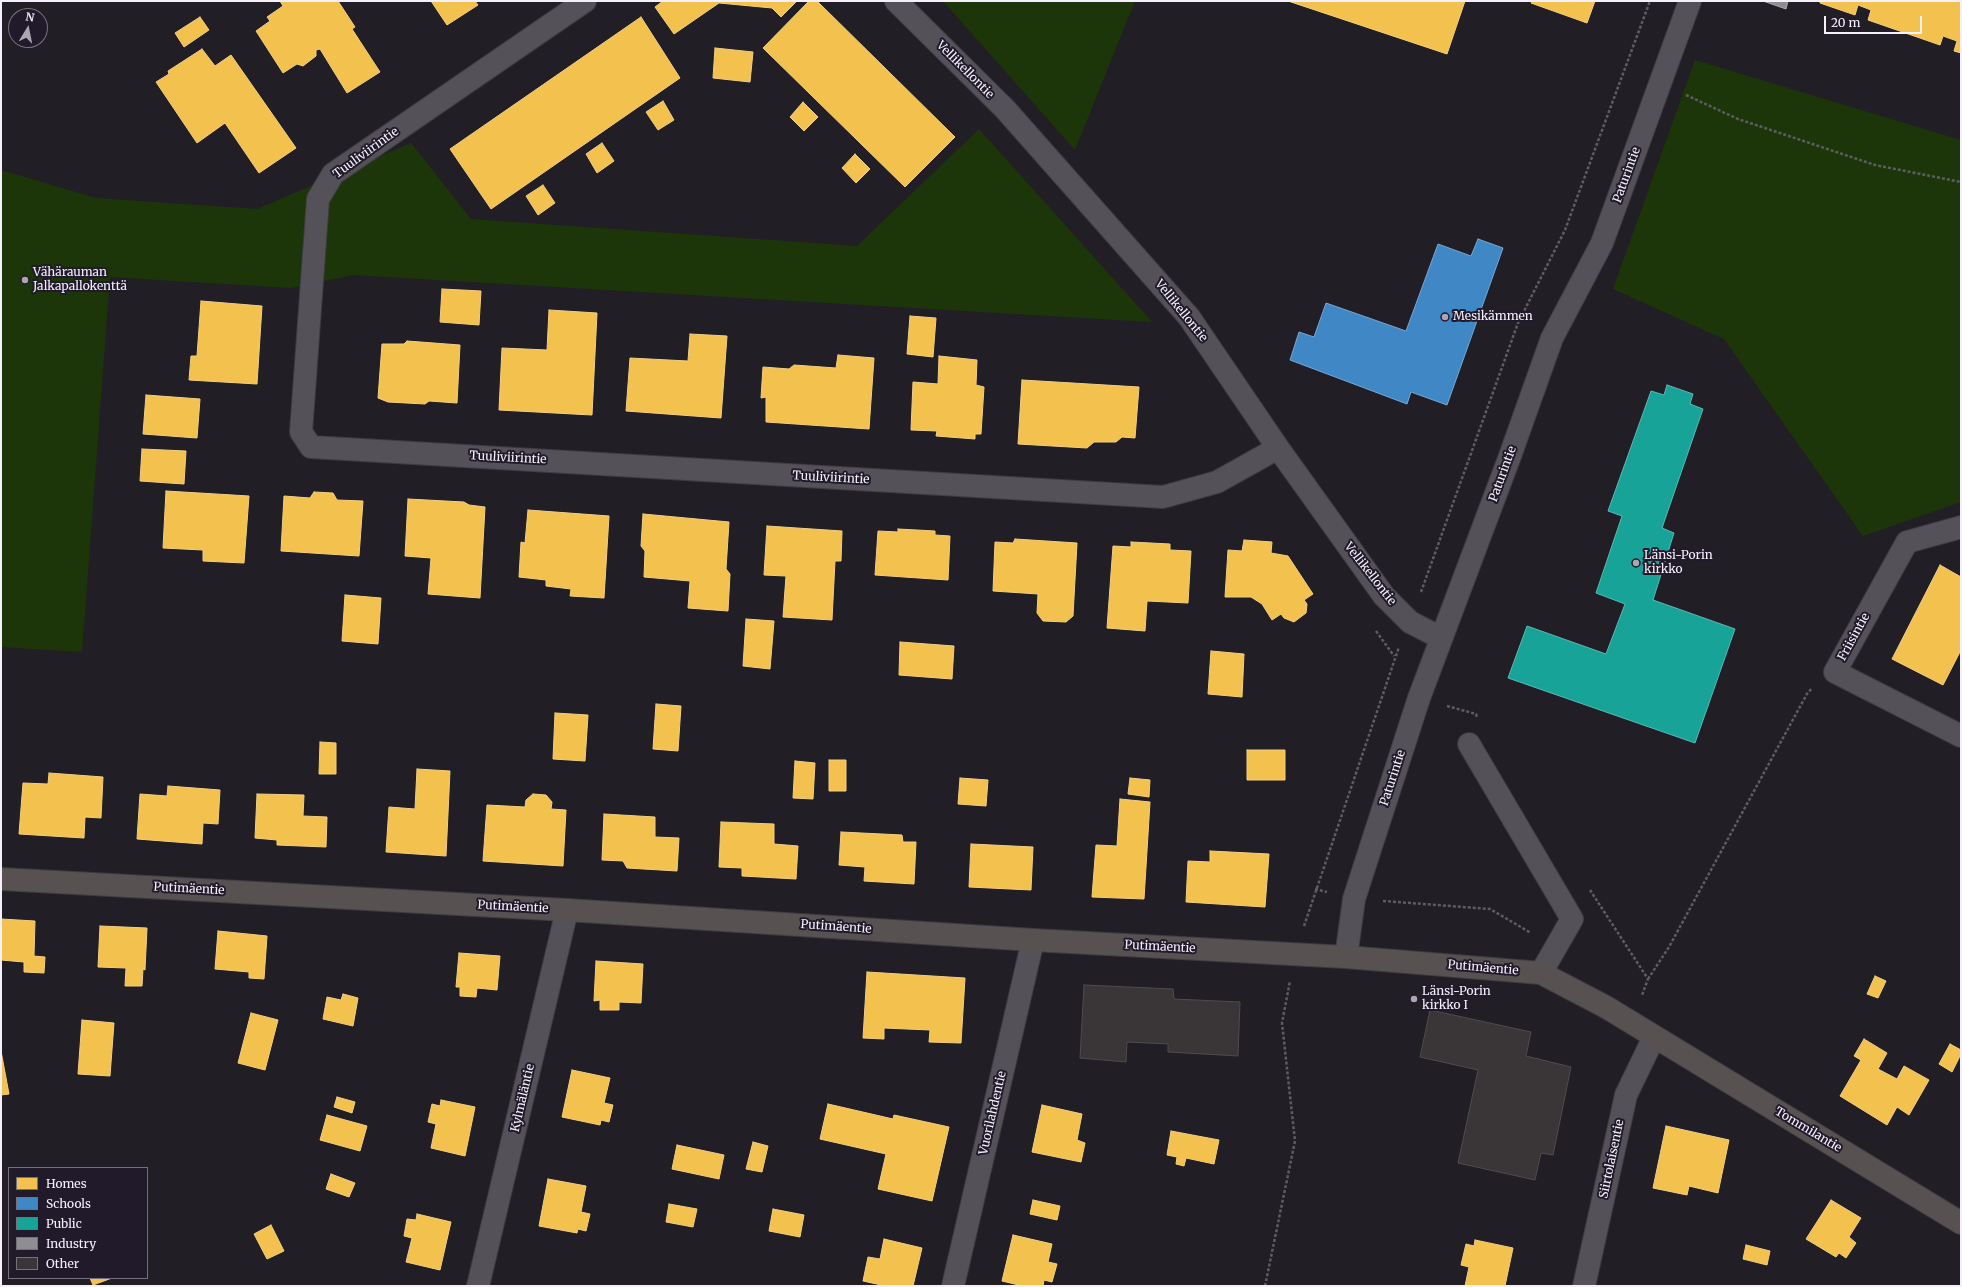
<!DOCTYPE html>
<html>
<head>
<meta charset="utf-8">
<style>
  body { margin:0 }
  #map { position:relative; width:1962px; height:1287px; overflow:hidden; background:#221e26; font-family:Merriweather,serif }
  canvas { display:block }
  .frame { position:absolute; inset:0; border:2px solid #f5f0fc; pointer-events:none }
  .legend { position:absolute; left:8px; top:1167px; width:140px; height:112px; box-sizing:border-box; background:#211a2a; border:1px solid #76707e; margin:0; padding:5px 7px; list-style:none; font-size:12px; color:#f5f0fc }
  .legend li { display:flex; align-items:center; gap:8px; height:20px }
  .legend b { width:20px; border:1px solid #76707e }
  .north { position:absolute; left:8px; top:8px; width:40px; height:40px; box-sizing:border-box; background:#211a2a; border:1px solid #76707e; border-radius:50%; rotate:10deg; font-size:11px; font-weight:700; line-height:16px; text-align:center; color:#f5f0fc }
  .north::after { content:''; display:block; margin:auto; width:14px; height:18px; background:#aba6b1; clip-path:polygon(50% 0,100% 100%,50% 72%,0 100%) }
  .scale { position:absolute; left:1824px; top:16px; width:98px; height:18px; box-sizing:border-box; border:2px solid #f5f0fc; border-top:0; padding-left:5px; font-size:12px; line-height:14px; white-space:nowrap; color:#f5f0fc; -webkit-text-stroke:3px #211a2a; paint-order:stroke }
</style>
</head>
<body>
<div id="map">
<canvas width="1962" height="1287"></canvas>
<div class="frame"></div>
<ul class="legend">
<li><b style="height:11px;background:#f2c14e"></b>Homes</li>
<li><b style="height:11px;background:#3f88c5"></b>Schools</li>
<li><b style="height:11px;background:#17a398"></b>Public</li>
<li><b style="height:11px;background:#8d8d92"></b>Industry</li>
<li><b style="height:11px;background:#3a3536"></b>Other</li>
</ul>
<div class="north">N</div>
<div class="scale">20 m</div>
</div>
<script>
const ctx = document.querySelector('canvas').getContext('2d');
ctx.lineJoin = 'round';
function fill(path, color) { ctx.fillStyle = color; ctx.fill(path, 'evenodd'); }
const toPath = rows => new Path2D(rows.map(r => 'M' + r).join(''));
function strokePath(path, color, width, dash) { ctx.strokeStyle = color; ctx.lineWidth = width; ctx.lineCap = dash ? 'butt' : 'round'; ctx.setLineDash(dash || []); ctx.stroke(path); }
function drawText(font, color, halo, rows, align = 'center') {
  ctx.font = font + ' Merriweather,serif'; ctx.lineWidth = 4; ctx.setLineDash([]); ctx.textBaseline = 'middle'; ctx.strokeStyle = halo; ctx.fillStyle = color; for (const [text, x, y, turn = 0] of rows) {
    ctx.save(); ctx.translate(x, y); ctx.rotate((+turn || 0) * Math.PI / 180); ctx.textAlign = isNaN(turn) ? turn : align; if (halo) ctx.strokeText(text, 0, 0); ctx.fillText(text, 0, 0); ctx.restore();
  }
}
fill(toPath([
  [943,1,1135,1,1075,150],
  [1695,60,1961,140,1961,502,1863,536,1724,339,1613,289],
  [979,129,1152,322,353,275,291,288,110,277,82,652,1,647,1,170,96,198,257,209,411,143,471,219,857,246]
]), '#1d3609');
const homes = toPath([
  [280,1,338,1,355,27,352,29,380,72,347,93,320,49,316,50,316,56,303,66,297,64,283,73,256,31,270,21,267,17,283,6,280,1],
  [431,1,475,1,478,5,447,25,431,1],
  [663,1,797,1,781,17,772,8,719,3,674,34,655,7,663,1],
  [809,1,817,1,955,137,905,187,763,48,809,1],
  [1288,1,1465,1,1447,54,1288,1],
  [1532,1,1595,1,1587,23,1531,3,1532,1],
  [1820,1,1961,1,1961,53,1954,51,1957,41,1943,36,1940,45,1868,20,1871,10,1858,5,1855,15,1820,3,1820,1],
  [200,17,209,30,184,47,175,33,200,17],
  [641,17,680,78,491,209,450,149,641,17],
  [715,48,753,52,750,82,713,78,715,48],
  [202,49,215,66,231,55,296,148,259,173,225,123,197,143,156,82,169,74,168,71,202,49],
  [663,101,674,120,658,130,646,112,663,101],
  [803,102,818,117,804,131,790,117,803,102],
  [602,143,614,161,597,173,586,154,602,143],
  [855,154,870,169,856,183,842,168,855,154],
  [543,185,555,203,538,215,526,196,543,185],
  [442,289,481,291,479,325,440,322,442,289],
  [201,301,262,306,257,384,189,380,191,356,197,356,201,301],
  [549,310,597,313,592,415,499,410,502,348,547,350,549,310],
  [910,316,936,318,933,357,907,354,910,316],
  [690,334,727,336,721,418,626,411,630,358,688,361,690,334],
  [407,341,460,345,457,403,429,401,425,404,388,402,378,398,382,344,404,344,407,341],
  [838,355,874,358,869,429,766,422,766,397,761,398,763,367,789,369,794,365,836,368,838,355],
  [939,356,977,360,976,385,984,387,981,434,975,434,975,439,936,436,937,431,911,430,913,382,938,384,939,356],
  [1022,380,1139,387,1135,438,1122,437,1116,442,1094,442,1087,448,1018,444,1022,380],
  [146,395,200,399,197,438,143,434,146,395],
  [142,449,186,451,184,484,140,481,142,449],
  [166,491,249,496,244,563,203,561,203,550,163,548,166,491],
  [314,492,333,493,337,500,363,501,359,556,281,551,284,496,310,498,314,492],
  [408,499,464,502,469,505,485,507,480,598,428,594,431,558,405,556,408,499],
  [528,510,609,516,604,598,570,596,571,589,546,586,546,580,519,577,521,542,525,543,528,510],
  [643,514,729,522,726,569,730,574,728,611,688,608,690,581,644,577,645,551,641,546,643,514],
  [767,526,842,531,841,561,835,561,832,620,783,617,786,576,764,575,767,526],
  [898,529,935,531,935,535,950,536,948,580,875,575,878,531,898,532,898,529],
  [1015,539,1077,543,1073,616,1066,622,1043,621,1037,613,1038,594,993,591,995,542,1013,543,1015,539],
  [1244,540,1272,542,1271,553,1288,556,1313,594,1304,600,1307,604,1306,613,1294,622,1284,618,1281,614,1272,620,1262,604,1251,597,1225,597,1228,550,1242,551,1244,540],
  [1131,542,1170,544,1170,550,1191,551,1188,603,1147,601,1145,631,1107,628,1113,546,1131,547,1131,542],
  [1940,565,1961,577,1961,650,1943,685,1892,659,1940,565],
  [345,595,381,598,378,644,342,641,345,595],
  [746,619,774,621,770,669,743,666,746,619],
  [900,642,954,646,952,679,899,675,900,642],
  [1211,651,1244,654,1242,697,1208,694,1211,651],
  [656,704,681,706,678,751,653,749,656,704],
  [555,713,588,715,585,761,553,759,555,713],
  [320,742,336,743,336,774,319,774,320,742],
  [1247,750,1285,750,1285,780,1247,780,1247,750],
  [829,760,846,760,846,791,829,791,829,760],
  [795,761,815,763,813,799,793,798,795,761],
  [417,769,450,771,446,856,386,852,389,807,415,809,417,769],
  [49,773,103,777,101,818,85,817,84,838,19,834,23,783,48,784,49,773],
  [960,778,988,780,986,806,958,804,960,778],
  [1130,778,1150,780,1149,797,1128,794,1130,778],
  [168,786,220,790,218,824,203,823,202,844,137,839,140,794,167,796,168,786],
  [257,794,304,795,303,816,327,817,326,847,277,845,277,840,255,838,257,794],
  [533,794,546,795,552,802,551,809,566,810,563,866,483,861,487,805,525,807,526,800,533,794],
  [1120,799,1150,802,1144,899,1092,897,1096,845,1117,846,1120,799],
  [604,814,655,817,655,837,679,838,677,871,627,868,623,861,602,860,604,814],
  [721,822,774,824,774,844,798,846,796,879,742,876,742,868,719,867,721,822],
  [841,832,902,835,903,842,916,842,914,884,864,881,865,867,839,865,841,832],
  [971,844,1033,847,1031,890,969,887,971,844],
  [1210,851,1269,854,1265,907,1186,902,1188,861,1210,862,1210,851],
  [1,919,35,921,34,956,45,957,44,973,24,972,24,962,1,960,1,919],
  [100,926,147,928,145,970,143,969,142,986,125,986,126,968,98,967,100,926],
  [218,931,267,936,264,979,249,978,249,972,215,969,218,931],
  [459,953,500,956,497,990,477,988,476,997,460,996,460,987,456,987,459,953],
  [596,961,643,964,641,1003,619,1002,619,1010,600,1010,600,1000,594,1001,596,961],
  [867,972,965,978,961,1043,929,1042,930,1030,884,1028,884,1039,863,1038,867,972],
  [1875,976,1886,981,1878,998,1867,994,1875,976],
  [343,994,358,998,353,1026,323,1019,327,997,341,1000,343,994],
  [251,1013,278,1020,265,1070,238,1063,251,1013],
  [82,1020,114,1023,110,1076,78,1074,82,1020],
  [1864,1039,1887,1053,1878,1069,1897,1079,1904,1066,1929,1080,1909,1115,1897,1107,1887,1125,1840,1096,1861,1060,1854,1056,1864,1039],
  [1950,1044,1961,1050,1961,1054,1952,1072,1939,1064,1950,1044],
  [1,1051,9,1094,1,1095,1,1051],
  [572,1070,610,1078,604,1103,613,1105,609,1122,601,1120,600,1125,562,1117,572,1070],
  [337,1097,355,1102,352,1113,334,1107,337,1097],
  [441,1100,475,1107,465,1156,431,1148,436,1124,428,1122,432,1104,440,1106,441,1100],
  [828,1104,893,1119,894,1115,949,1127,932,1201,878,1189,886,1154,820,1139,828,1104],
  [1042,1105,1082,1114,1077,1140,1085,1143,1081,1162,1032,1152,1042,1105],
  [327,1115,367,1126,360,1151,320,1140,327,1115],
  [1666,1126,1729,1140,1718,1193,1689,1186,1687,1195,1653,1188,1666,1126],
  [1171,1131,1219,1140,1214,1164,1186,1158,1184,1166,1176,1164,1177,1157,1167,1155,1171,1131],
  [753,1142,768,1146,762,1172,746,1169,753,1142],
  [677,1145,724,1155,719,1179,672,1169,677,1145],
  [331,1174,355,1183,349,1197,326,1189,331,1174],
  [548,1179,586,1186,581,1212,590,1214,586,1231,578,1229,577,1233,539,1226,548,1179],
  [1033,1200,1060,1206,1057,1220,1030,1214,1033,1200],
  [1831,1200,1861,1218,1849,1237,1856,1243,1846,1258,1839,1253,1836,1257,1806,1239,1831,1200],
  [669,1204,697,1209,693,1227,666,1222,669,1204],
  [773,1209,804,1215,800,1237,769,1231,773,1209],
  [417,1214,451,1222,440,1270,406,1262,412,1238,404,1236,407,1219,416,1220,417,1214],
  [271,1225,284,1251,267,1259,254,1234,271,1225],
  [1013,1235,1052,1244,1048,1262,1057,1264,1052,1282,1044,1280,1043,1286,1023,1286,1002,1281,1013,1235],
  [884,1239,922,1248,913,1286,886,1286,863,1281,868,1257,880,1259,884,1239],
  [1475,1240,1513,1248,1505,1286,1465,1286,1469,1267,1461,1265,1466,1244,1474,1246,1475,1240],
  [1746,1245,1770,1251,1767,1265,1743,1259,1746,1245],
  [90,1278,112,1278,93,1285,90,1278]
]);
fill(homes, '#f2c14e');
strokePath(homes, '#f3cf82', 1);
const schools = toPath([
  [1478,239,1503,248,1447,405,1411,392,1407,404,1290,360,1299,332,1314,337,1326,303,1406,331,1438,244,1471,256,1478,239]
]);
fill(schools, '#3f88c5');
strokePath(schools, '#76a7d6', 1);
const public = toPath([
  [1667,385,1693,394,1690,404,1703,409,1662,528,1674,533,1653,600,1735,629,1695,743,1508,678,1527,626,1606,654,1625,604,1596,593,1622,516,1608,511,1651,391,1664,395,1667,385]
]);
fill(public, '#17a398');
strokePath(public, '#5abab6', 1);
const industry = toPath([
  [1763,1,1788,1,1786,9,1763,1]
]);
fill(industry, '#8d8d92');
strokePath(industry, '#acabb2', 1);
const building = toPath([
  [1084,985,1173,989,1174,999,1240,1002,1238,1056,1168,1052,1168,1044,1127,1042,1126,1062,1080,1058,1084,985],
  [1430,1010,1531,1032,1526,1056,1571,1067,1553,1155,1541,1153,1535,1180,1458,1163,1478,1070,1420,1057,1430,1010]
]);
fill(building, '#3a3536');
strokePath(building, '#504b4c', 1);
const minor = toPath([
  [585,1,333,174,318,199,301,432,311,447,1163,497,1217,482,1278,448],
  [896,1,1005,109,1189,317,1278,448,1384,596,1410,622,1441,638],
  [1961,527,1907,542,1835,672,1961,736],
  [1469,744,1572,919,1541,973],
  [1346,957,1354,899,1419,698,1510,456,1552,338,1602,243,1690,1],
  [478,1286,567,910],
  [953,1286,1033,940],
  [1584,1286,1626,1095,1654,1037]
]);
const major = toPath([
  [1,879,567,910,1033,940,1346,957,1541,973,1606,1007,1961,1223]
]);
strokePath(minor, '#3e3b42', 24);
strokePath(major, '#3e3b42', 24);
strokePath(toPath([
  [1686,95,1738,119,1875,165,1961,182],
  [1421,592,1518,323,1565,230,1650,1],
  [1376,631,1394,656],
  [1447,706,1476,714,1477,717],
  [1315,889,1327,892],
  [1590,890,1648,979,1642,995],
  [1383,901,1490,909,1531,933],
  [1304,926,1399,647],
  [1648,979,1669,947,1808,692,1813,688],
  [1265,1286,1295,1141,1282,1023,1290,981]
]), '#5e5c62', 2.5, [3, 2]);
strokePath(minor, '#545159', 22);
strokePath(major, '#585152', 22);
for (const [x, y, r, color] of [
  [25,280,4,"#aba6b1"],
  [1445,317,4,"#aba6b1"],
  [1636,563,4,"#aba6b1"],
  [1414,999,4,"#aba6b1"]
]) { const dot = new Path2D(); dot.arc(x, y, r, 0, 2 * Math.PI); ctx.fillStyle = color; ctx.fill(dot); strokePath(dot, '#211a2a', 1.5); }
drawText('12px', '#f5f0fc', '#211a2a', [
  ["Vellikellontie",965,70,45],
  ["Tuuliviirintie",366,153,-36],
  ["Paturintie",1627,175,-70],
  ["Vellikellontie",1181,311,51],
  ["Tuuliviirintie",508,458,3],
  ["Paturintie",1503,474,-70],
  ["Tuuliviirintie",831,478,3],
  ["Vellikellontie",1370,574,52],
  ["Friisintie",1854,637,-61],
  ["Paturintie",1393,778,-72],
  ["Putimäentie",189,889,3],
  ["Putimäentie",513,907,3],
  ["Putimäentie",836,927,4],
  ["Putimäentie",1160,947,3],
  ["Putimäentie",1483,968,5],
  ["Kylmäläntie",523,1098,-77],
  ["Vuorilahdentie",993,1113,-77],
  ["Tommilantie",1808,1130,31],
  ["Siirtolaisentie",1612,1159,-78]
]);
drawText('12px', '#f5f0fc', '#211a2a', [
  ["Vähärauman",33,273],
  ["Jalkapallokenttä",33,287],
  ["Mesikämmen",1453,317],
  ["Länsi-Porin",1644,556],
  ["kirkko",1644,570],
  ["Länsi-Porin",1422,992],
  ["kirkko I",1422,1006]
], 'left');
</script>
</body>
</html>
